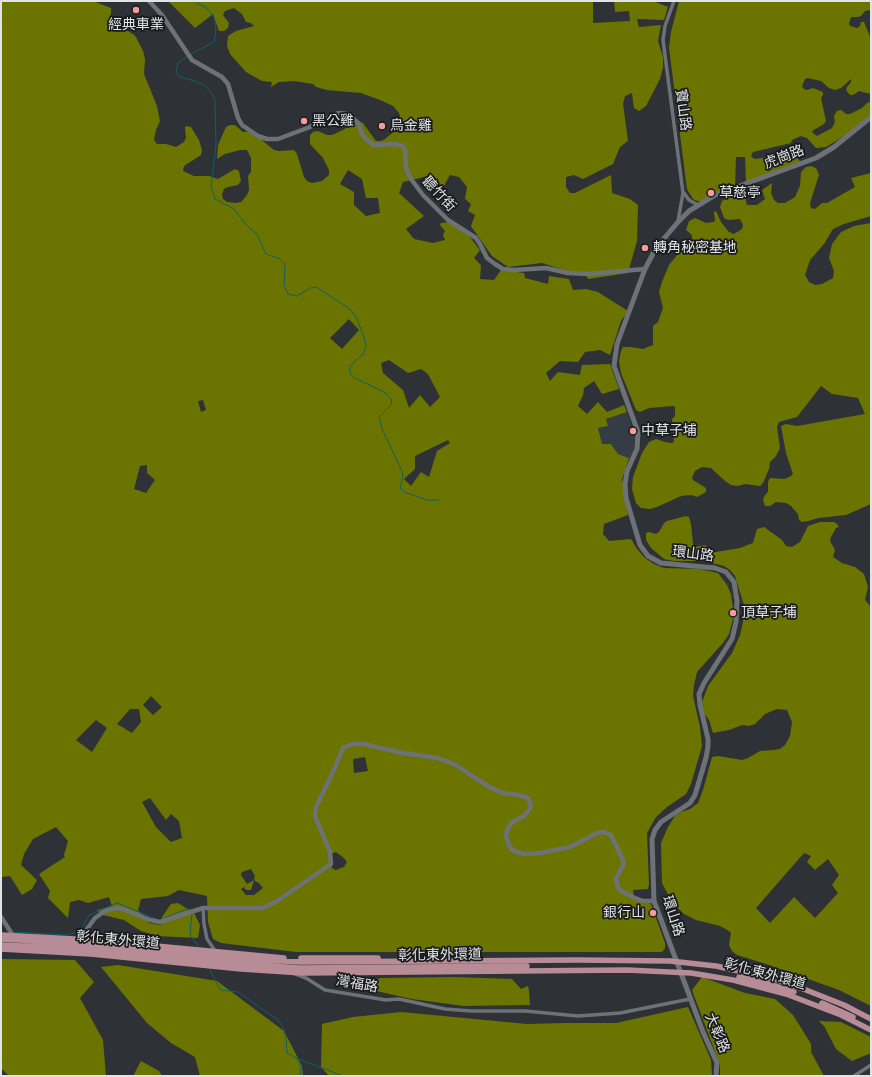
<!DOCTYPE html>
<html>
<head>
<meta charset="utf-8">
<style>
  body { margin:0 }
  #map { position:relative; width:872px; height:1077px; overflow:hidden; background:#2e3237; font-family:"Alegreya Sans",sans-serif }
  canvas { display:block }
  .frame { position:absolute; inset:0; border:2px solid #e1e4e7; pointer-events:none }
</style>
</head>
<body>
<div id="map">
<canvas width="872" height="1077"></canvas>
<div class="frame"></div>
</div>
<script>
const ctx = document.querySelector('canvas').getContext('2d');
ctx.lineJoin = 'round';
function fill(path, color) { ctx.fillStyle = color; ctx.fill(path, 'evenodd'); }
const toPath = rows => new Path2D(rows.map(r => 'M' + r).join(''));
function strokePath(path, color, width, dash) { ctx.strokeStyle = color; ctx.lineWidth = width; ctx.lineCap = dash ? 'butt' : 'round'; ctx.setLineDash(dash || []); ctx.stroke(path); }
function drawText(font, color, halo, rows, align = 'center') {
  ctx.font = font + ' "Alegreya Sans","Noto Sans TC",sans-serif'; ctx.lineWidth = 3.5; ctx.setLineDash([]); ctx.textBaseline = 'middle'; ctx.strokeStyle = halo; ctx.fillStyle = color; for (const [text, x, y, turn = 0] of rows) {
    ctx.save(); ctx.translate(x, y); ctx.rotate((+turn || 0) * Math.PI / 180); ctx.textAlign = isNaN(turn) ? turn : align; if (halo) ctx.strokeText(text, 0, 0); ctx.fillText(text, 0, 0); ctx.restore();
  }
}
fill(toPath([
  [627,412,635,439,633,453,629,458,618,454,611,444,602,444,598,427,608,426,606,419]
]), '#343d46');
fill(toPath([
  [1,1,93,1,111,8,111,13,108,22,110,27,124,29,133,34,136,37,143,51,145,59,144,74,157,106,160,121,156,130,154,140,157,144,166,144,176,147,184,142,186,138,185,128,186,126,191,127,199,140,202,150,201,155,184,166,183,171,194,176,209,176,218,179,235,169,239,171,241,181,238,185,228,187,224,189,222,194,223,199,227,202,236,203,241,202,247,195,249,190,248,176,251,172,251,158,247,150,240,150,225,154,217,159,218,145,226,127,230,125,235,125,243,132,252,131,257,133,263,141,274,150,279,151,294,150,297,154,304,177,307,181,312,183,322,181,329,175,329,170,323,158,310,144,310,135,313,132,318,131,327,135,332,135,345,129,346,119,350,117,363,123,376,141,381,141,385,139,396,130,402,123,399,113,393,106,380,100,361,93,327,90,316,87,313,84,294,81,279,82,271,87,272,82,262,81,246,72,230,54,227,46,228,36,236,31,254,26,251,23,246,22,242,14,234,8,225,11,223,15,229,23,228,28,224,31,219,31,213,14,195,28,168,1,593,1,593,23,630,21,629,11,615,12,614,1,653,1,668,7,664,20,637,19,639,27,661,25,658,41,663,57,663,68,660,79,646,106,639,111,634,108,632,93,625,96,623,104,628,141,620,147,613,164,583,179,574,175,566,177,566,187,570,193,575,193,611,175,612,193,630,199,638,205,637,241,628,273,588,279,585,272,570,272,542,263,508,267,492,256,471,226,475,215,468,211,471,204,465,199,467,187,459,177,450,175,441,191,428,176,403,182,399,193,424,216,406,229,414,239,433,243,445,240,443,235,445,231,440,225,441,223,450,222,466,232,480,250,474,258,481,265,480,279,494,280,501,270,524,273,525,278,548,284,549,276,569,279,573,290,586,289,598,292,628,311,621,321,610,355,600,350,585,352,578,362,560,361,546,373,550,381,558,372,580,375,582,365,610,364,619,389,602,394,594,381,584,388,583,395,578,406,587,414,598,402,607,412,624,405,627,412,606,419,608,426,598,428,602,444,611,444,618,454,629,458,622,479,628,515,604,524,603,534,609,541,631,539,637,549,645,558,654,564,664,568,699,569,718,573,727,585,731,594,734,615,729,634,723,643,697,672,694,685,693,696,700,727,702,746,691,784,686,794,667,807,656,817,647,833,649,884,648,889,633,890,634,897,651,904,665,943,665,948,662,952,296,952,221,943,213,939,208,922,207,896,179,890,168,896,141,899,138,910,149,923,161,925,162,917,171,904,178,903,194,913,200,925,198,938,157,936,141,931,124,920,103,915,97,910,112,906,109,897,88,903,79,900,70,902,68,918,48,898,50,891,39,874,65,857,64,855,68,841,56,827,33,839,24,854,21,865,37,880,32,889,22,895,10,876,1,877],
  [348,170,362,179,366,198,378,198,380,213,366,216,354,205,354,192,340,184],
  [349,319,359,330,342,349,330,338],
  [389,360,408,373,421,369,428,374,440,397,430,407,420,395,409,408,403,390,383,373,381,363],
  [203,400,206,410,201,412,198,401],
  [448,440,450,443,437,451,429,477,421,472,411,486,404,479,415,469,415,456],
  [147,465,147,473,155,480,146,493,134,489,140,466],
  [151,696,162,707,153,715,143,705],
  [130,709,139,709,141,722,132,733,117,724],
  [96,720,107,728,92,752,76,740],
  [365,757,368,771,354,773,353,759],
  [150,798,166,820,171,814,179,821,182,838,171,842,156,827,142,802],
  [336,852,344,858,347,862,344,867,336,870,332,868,330,854],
  [251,869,255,876,254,879,256,882,258,882,263,888,254,895,246,895,241,889,244,887,246,890,251,890,254,880,247,884,241,875,242,872],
  [679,1,871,1,871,10,865,11,861,16,858,17,851,17,849,23,850,26,857,28,860,26,861,22,864,22,871,39,871,94,859,91,853,95,850,95,846,90,847,87,851,82,851,79,841,88,835,90,829,88,821,81,808,78,805,79,802,86,804,89,807,90,813,88,823,92,823,95,821,98,826,121,824,124,812,131,814,134,817,136,832,128,835,122,834,116,837,111,841,110,846,114,850,114,862,108,867,103,871,102,871,114,846,135,826,147,816,148,807,138,801,136,792,140,791,143,753,152,751,156,753,158,756,159,779,155,784,151,790,149,800,161,794,165,746,183,745,157,736,157,735,187,702,201,697,201,693,199,687,189,669,48,671,32],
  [811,166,816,168,819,175,810,203,811,208,815,209,822,203,827,203,855,187,851,178,871,173,871,216,844,224,833,229,824,244,810,260,805,275,809,282,815,285,822,284,833,278,834,271,829,258,832,244,841,232,854,226,871,223,871,504,846,515,818,518,808,521,802,522,799,520,798,514,791,506,786,503,776,502,770,506,765,506,763,500,765,495,768,492,768,482,770,478,785,479,791,476,793,474,786,453,781,426,786,424,797,426,865,414,858,398,832,394,821,386,797,417,779,422,777,427,780,448,776,456,770,462,769,469,763,483,760,486,745,484,738,486,731,485,725,481,711,468,702,467,695,471,692,478,693,480,706,488,706,492,697,497,691,495,681,496,657,507,650,509,641,508,636,503,632,489,633,477,642,453,649,442,656,439,665,442,672,443,674,442,672,419,675,416,675,407,673,406,649,408,640,412,636,410,621,373,619,361,621,351,623,347,630,347,643,349,653,345,653,326,658,322,663,308,659,292,662,282,669,265,682,249,692,239,692,235,686,230,689,221,695,218,706,223,713,222,715,221,714,212,716,211,721,222,729,232,734,234,742,229,743,225,740,219,728,220,724,218,720,207,722,201,726,198,738,195,745,197,747,205,757,205,765,199,762,190,772,183,771,193,774,200,778,203,785,203,795,197,800,186,801,172,806,167],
  [686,516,689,517,691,524,693,544,695,547,705,545,713,552,716,552,740,548,750,544,753,543,757,529,764,527,782,540,786,546,792,547,800,542,808,526,820,522,834,522,837,524,839,527,836,528,831,537,830,541,835,550,833,557,842,563,855,567,864,574,868,587,865,600,871,607,871,1006,839,990,766,964,737,955,732,951,729,945,731,933,729,931,720,926,696,920,684,914,672,902,662,883,661,843,668,827,675,816,681,812,690,809,698,803,703,790,712,757,718,756,742,760,748,758,760,751,773,750,780,749,785,745,790,736,792,722,787,710,777,709,765,714,755,724,749,726,742,725,729,730,713,733,709,720,703,712,702,702,708,686,732,653,740,635,743,622,744,605,735,576,730,570,724,566,704,561,674,561,664,559,651,548,646,540,646,533,649,532,656,534,659,532,664,523,667,521],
  [804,853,811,856,807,862,815,870,828,859,839,875,832,885,838,893,815,918,794,897,770,923,756,908],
  [1,959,75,960,94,982,80,998,103,1040,106,1076,9,1076,3,1070,1,1070],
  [118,965,217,981,284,1031,302,1066,303,1076,200,1076,195,1057,171,1043,147,1023,101,967],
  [455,977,512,979,521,989,528,986,529,991,530,1005,464,1006,412,999,354,986,358,981,370,984,380,978],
  [702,977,745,993,775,999,783,1006,793,1015,803,1031,811,1044,811,1052,824,1076,720,1076,720,1065,692,990],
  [688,1007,711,1060,712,1076,329,1076,321,1067,322,1024,353,1017,401,1012,527,1024,566,1023,616,1023],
  [819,1021,841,1022,871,1037,871,1053,852,1061,836,1049,824,1026],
  [141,1061,159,1071,162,1076,133,1076]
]), '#6c7400');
strokePath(toPath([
  [191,54,214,42,216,29,214,17,207,8,197,3,195,1],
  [188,56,178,63,176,73,180,77,195,81,205,86,211,92,215,100,216,146,211,186,215,199,234,209,247,226,257,234,266,254,280,259,285,264,284,285,288,294,297,296,310,288,316,287,350,309,356,317,364,337,366,347,363,354,355,361,350,367,350,374,355,378,386,393,391,399,392,404,379,417,382,429,402,471,403,477,400,488,404,492,427,500,439,500],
  [192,913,190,931,191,936,199,947],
  [162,919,187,909,189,909,190,911],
  [14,932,68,935,77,932,83,926,89,915,117,903,156,919],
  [209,968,218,986,221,990,238,992,278,1020,283,1027,286,1038,287,1053,296,1058,299,1062,301,1068,300,1076],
  [296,1058,343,1076]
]), '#0f606a', 1);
strokePath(toPath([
  [674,1,665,26,663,40,683,193,678,221],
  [684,193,689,200,698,205],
  [203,908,204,924,207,939,216,952],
  [293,973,306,978,325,990,386,1000,399,999,445,1009,471,1011,525,1011,578,1016,620,1013,690,999],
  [854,1076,871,1065]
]), '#6d7277', 3.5);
strokePath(toPath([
  [149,1,162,15,192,60,222,77,228,84,238,118,242,125,258,136,267,139,278,139,310,127,338,113,349,114,359,124,361,132,366,139,373,145,396,144,402,146,405,150,406,168,411,179,423,195,448,220,476,238,480,244,487,258,495,264,503,269,514,270,546,268,568,273,588,274,645,269],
  [1,917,14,937],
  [79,940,95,918,105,911,116,908,123,909,150,920,160,922,203,908,263,908,277,901,331,864,330,852,315,816,316,807,333,772,343,748,352,744,363,744,403,753,438,758,456,765,469,774,491,788,503,793,519,795,528,798,531,805,530,809,524,816,511,823,507,831,506,836,508,842,511,849,517,852,524,854,540,853,570,847,597,833,604,832,611,835,623,860,623,865,616,879,618,888,621,891,635,898,643,901,654,901]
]), '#6d7277', 4.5);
strokePath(toPath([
  [716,1076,717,1063,703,1032,654,901,652,839,655,830,661,822,690,803,695,795,706,758,708,746,708,739,700,705,699,694,704,683,732,639,736,622,737,601,734,582,726,572,715,568,661,563,648,556,640,545,626,498,625,484,627,471,637,449,638,432,614,366,617,344,645,269,656,248,678,222,689,211,715,195,816,158,834,147,871,117]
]), '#6d7277', 5);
strokePath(toPath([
  [1,935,92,940,284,958],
  [1,939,74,943,242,959,301,962,577,960,670,961,716,966,770,978,806,990,844,1005,871,1019],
  [1,945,73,948,241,964,300,968,527,966],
  [1,949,91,954,241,969,302,973,627,970,691,973,733,980,786,994,841,1015,871,1030],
  [301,958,378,958],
  [732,966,771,974,796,982],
  [739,977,769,984,794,992],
  [822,1003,853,1017]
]), '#b88c96', 5.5);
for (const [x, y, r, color] of [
  [136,10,4,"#f59b9a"],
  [304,121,4,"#f59b9a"],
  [382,126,4,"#f59b9a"],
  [711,193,4,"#f59b9a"],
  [645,248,4,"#f59b9a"],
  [633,431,4,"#f59b9a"],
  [733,613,4,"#f59b9a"],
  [653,913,4,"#f59b9a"]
]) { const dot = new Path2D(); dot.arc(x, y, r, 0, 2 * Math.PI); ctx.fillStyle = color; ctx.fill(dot); strokePath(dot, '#181a1c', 1.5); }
drawText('14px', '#e1e4e7', '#181a1c', [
  ["經典車業",136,25,"center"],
  ["黑公雞",312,121],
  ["烏金雞",390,126],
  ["草慈亭",719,193],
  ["轉角秘密基地",653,248],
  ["中草子埔",641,431],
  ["頂草子埔",741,613],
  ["銀行山",645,913,"right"]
], 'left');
drawText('14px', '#e1e4e7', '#181a1c', [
  ["寶山路",683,110,82],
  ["虎崗路",784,157,-21],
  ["聽竹街",439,194,47],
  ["環山路",693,554,7],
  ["環山路",673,916,72],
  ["彰化東外環道",118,940,5],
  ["彰化東外環道",440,955,-1],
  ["彰化東外環道",765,974,15],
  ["灣福路",357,984,10],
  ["大彰路",717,1033,67]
]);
</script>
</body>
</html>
